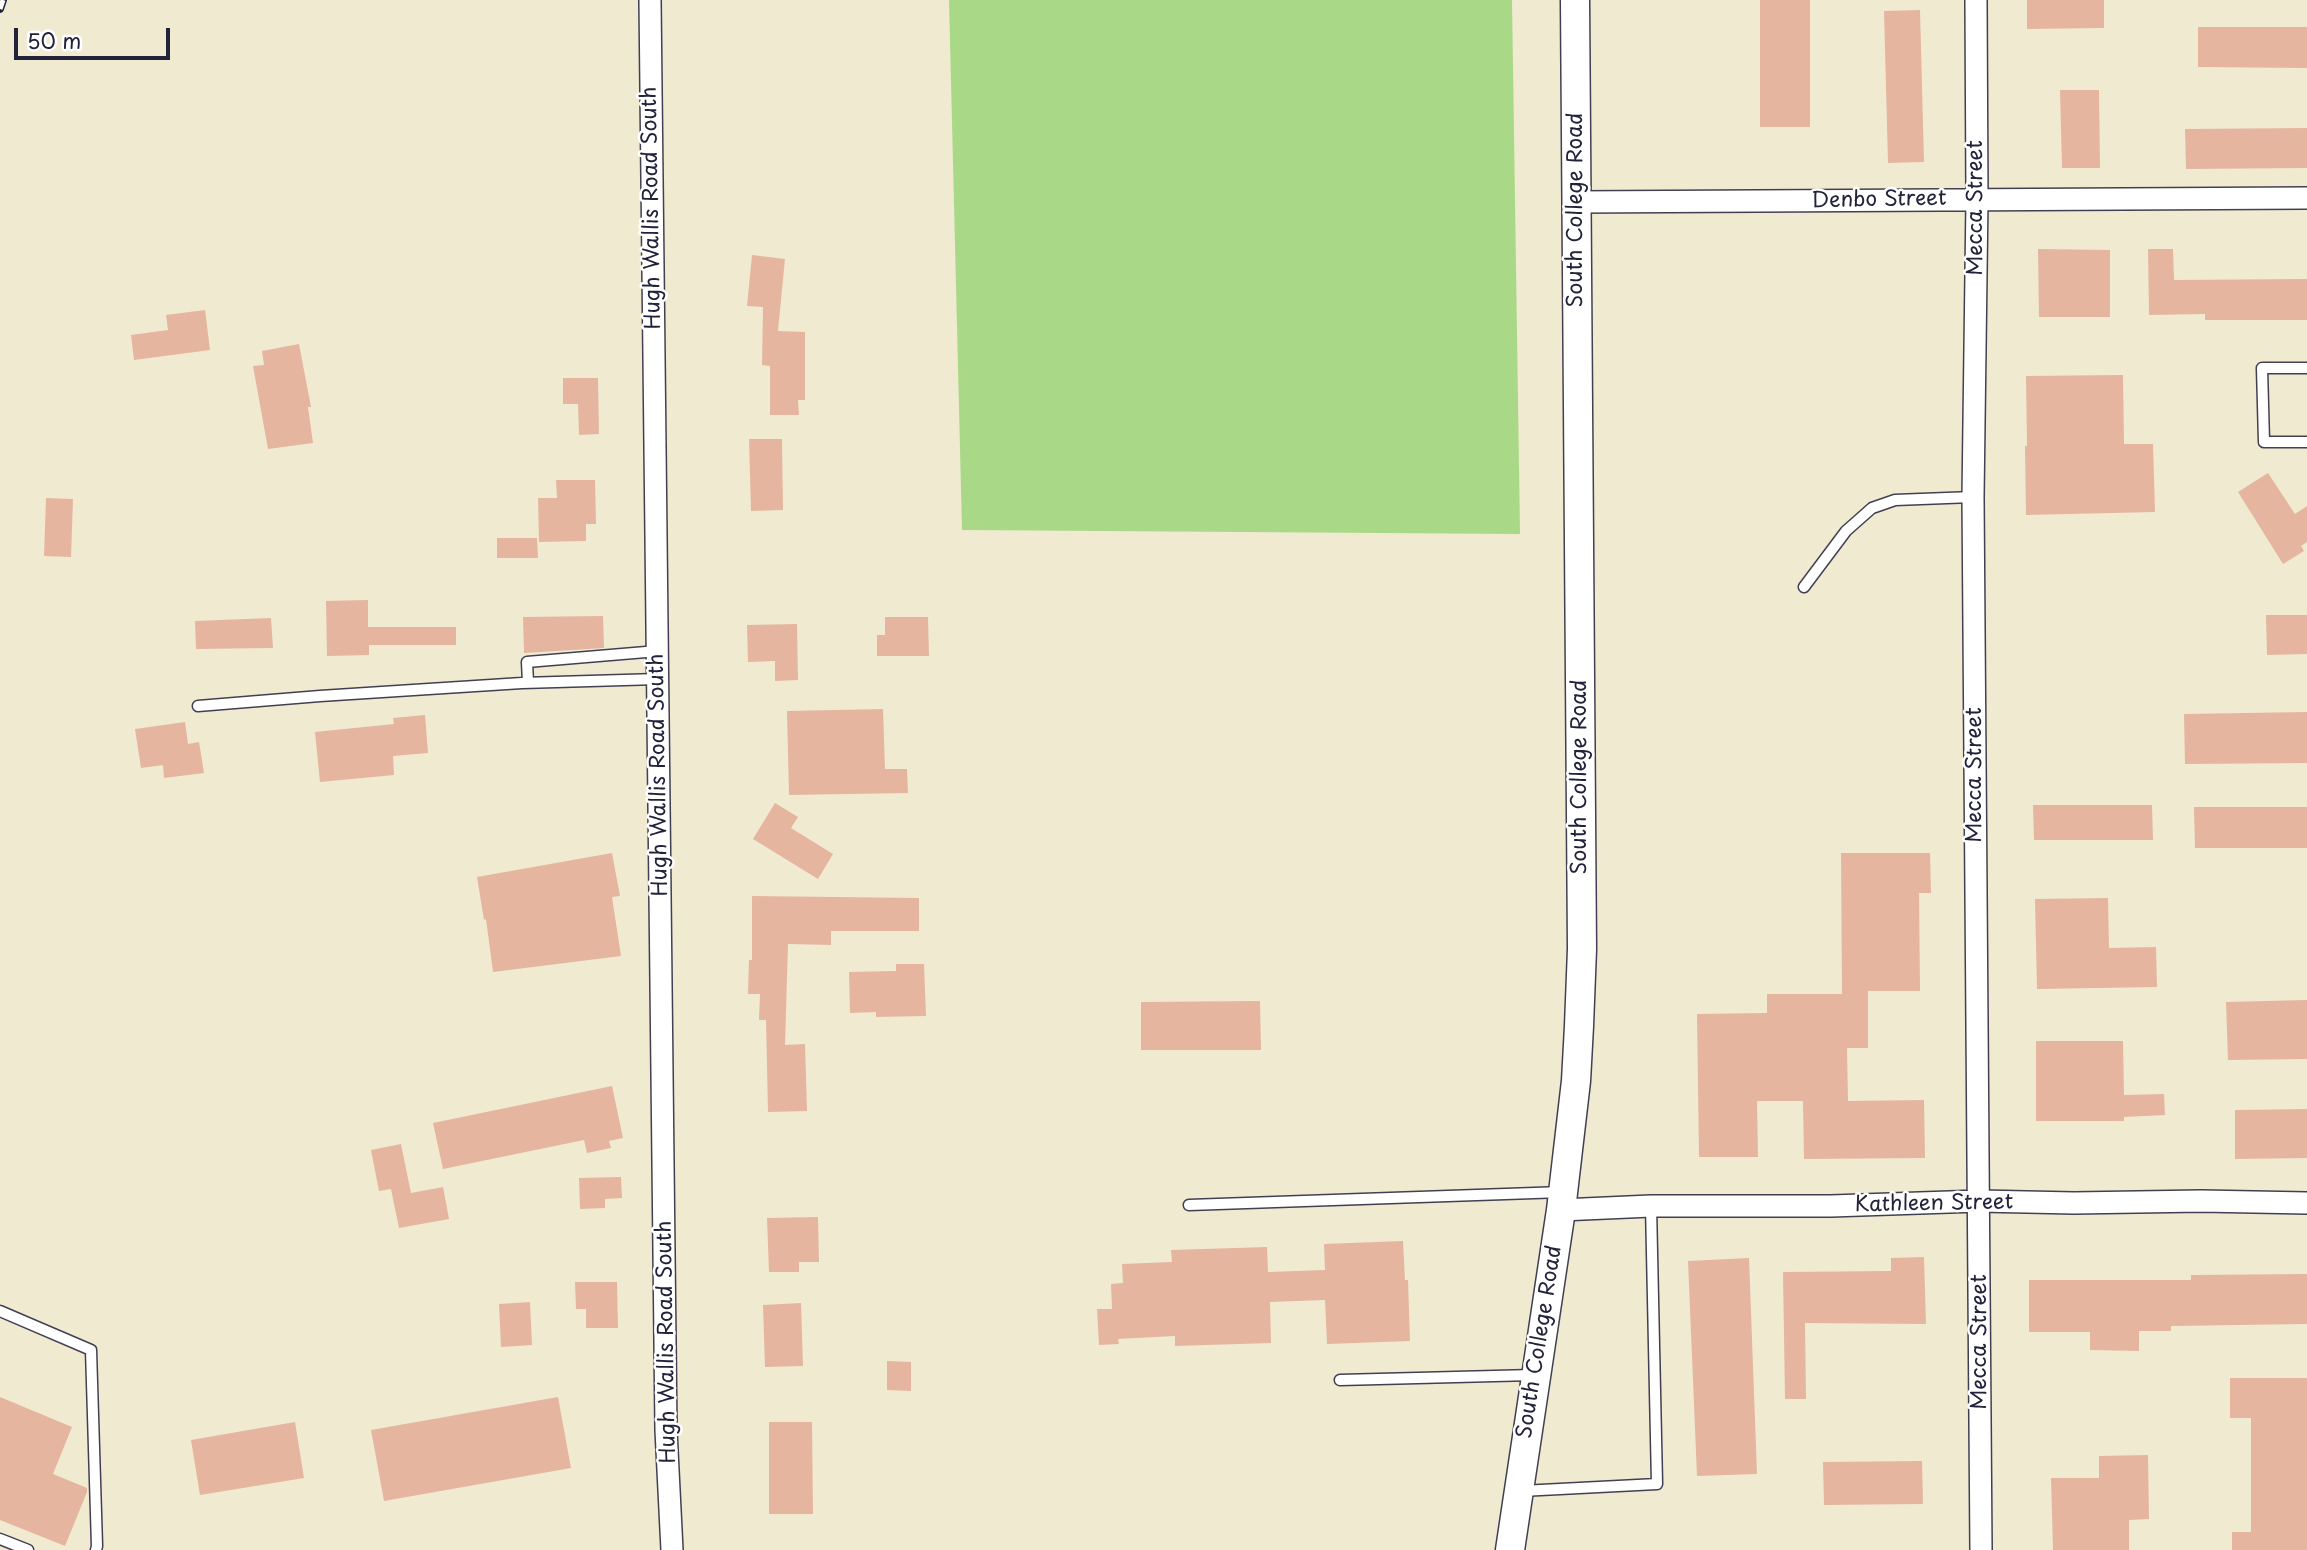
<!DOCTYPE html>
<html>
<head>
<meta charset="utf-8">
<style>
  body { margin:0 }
  #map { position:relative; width:2307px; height:1550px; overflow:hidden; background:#f0ead1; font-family:"Playpen Sans",sans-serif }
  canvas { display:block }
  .scale { position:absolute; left:14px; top:28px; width:156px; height:32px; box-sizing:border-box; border:4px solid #22223b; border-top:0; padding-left:9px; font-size:21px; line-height:24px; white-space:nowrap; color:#22223b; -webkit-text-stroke:5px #fff; paint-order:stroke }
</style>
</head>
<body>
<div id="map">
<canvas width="2307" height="1550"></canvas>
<div class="scale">50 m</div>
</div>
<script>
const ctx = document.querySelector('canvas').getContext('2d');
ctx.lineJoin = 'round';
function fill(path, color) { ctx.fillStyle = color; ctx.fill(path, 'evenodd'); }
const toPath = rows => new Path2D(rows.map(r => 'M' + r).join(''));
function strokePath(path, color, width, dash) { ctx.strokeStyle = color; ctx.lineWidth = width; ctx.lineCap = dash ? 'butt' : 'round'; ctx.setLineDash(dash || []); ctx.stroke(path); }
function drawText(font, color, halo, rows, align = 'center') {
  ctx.font = font + ' "Playpen Sans",sans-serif'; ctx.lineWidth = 5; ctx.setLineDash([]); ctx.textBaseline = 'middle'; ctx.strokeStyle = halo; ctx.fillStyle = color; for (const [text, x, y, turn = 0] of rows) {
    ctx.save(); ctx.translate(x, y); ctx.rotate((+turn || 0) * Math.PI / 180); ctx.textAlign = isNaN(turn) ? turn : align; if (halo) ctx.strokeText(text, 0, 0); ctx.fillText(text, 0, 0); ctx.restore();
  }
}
fill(toPath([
  [949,0,1512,0,1520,534,962,530]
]), '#a9d986');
fill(toPath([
  [1760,0,1810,0,1810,127,1760,127],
  [2027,0,2104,0,2104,28,2027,29],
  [1920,10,1924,162,1888,163,1884,11],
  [2198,27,2307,27,2307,68,2198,67],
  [2060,90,2099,90,2100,168,2062,168],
  [2307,128,2307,168,2186,169,2185,129],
  [2038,249,2110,250,2110,317,2039,317],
  [2148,249,2173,249,2174,280,2307,279,2307,320,2205,320,2205,314,2149,315],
  [752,255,785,259,778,331,805,332,805,400,798,400,799,415,770,415,770,366,762,365,763,307,747,306],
  [205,310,210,350,134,360,131,335,168,330,166,315],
  [299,344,311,407,308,407,313,443,268,449,253,366,264,365,262,351],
  [2123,375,2124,444,2153,444,2155,512,2026,515,2025,446,2027,446,2026,376],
  [563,378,598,378,599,434,579,435,578,404,563,404],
  [749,439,782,439,783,510,751,511],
  [2268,473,2295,514,2307,506,2307,542,2301,546,2304,551,2283,564,2238,492],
  [556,480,595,480,596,524,586,524,586,541,539,542,538,498,557,498],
  [46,498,73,499,71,557,44,556],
  [497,538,537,538,538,558,497,558],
  [368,600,368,627,456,627,456,645,369,645,369,655,327,656,326,601],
  [2266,615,2307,615,2307,654,2267,655],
  [603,616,604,648,524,653,523,617],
  [885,617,928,617,929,656,877,656,877,635,885,635],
  [271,618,273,648,196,649,195,621],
  [797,624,798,680,775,681,775,661,748,662,747,625],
  [883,709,885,769,907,769,908,793,789,795,787,711],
  [2307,712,2307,763,2185,764,2184,714],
  [425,715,428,753,393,756,394,775,320,782,315,732,394,724,393,718],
  [185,722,188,744,199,742,204,773,164,778,163,765,141,768,135,729],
  [775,803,798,817,791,828,833,854,818,879,753,839],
  [2033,805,2152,805,2153,840,2034,840],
  [2194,807,2307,807,2307,848,2195,848],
  [612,853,620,896,612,897,621,956,493,972,486,919,484,920,477,877],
  [1841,853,1930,853,1931,893,1919,893,1920,991,1868,991,1868,1048,1847,1048,1848,1101,1924,1100,1925,1158,1804,1159,1803,1101,1757,1101,1758,1157,1699,1157,1697,1014,1767,1013,1767,994,1842,994],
  [752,896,919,898,919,931,831,931,831,945,788,944,785,1045,805,1044,807,1111,768,1112,766,1020,759,1020,760,994,748,994,749,960,752,960],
  [2108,898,2109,948,2156,947,2157,987,2037,989,2035,899],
  [896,964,924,964,926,1016,876,1017,876,1012,850,1013,849,972,896,971],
  [2307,1000,2307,1059,2228,1060,2226,1002],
  [1260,1001,1261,1050,1141,1050,1141,1002],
  [2036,1041,2123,1041,2124,1095,2164,1094,2165,1115,2124,1117,2124,1121,2036,1121],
  [612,1086,623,1138,609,1141,611,1148,587,1153,584,1140,443,1169,433,1123],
  [2307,1109,2307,1158,2235,1159,2235,1110],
  [401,1144,411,1193,443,1187,449,1219,399,1228,391,1189,379,1191,371,1150],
  [621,1177,622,1198,605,1199,605,1208,580,1209,579,1178],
  [818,1217,819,1262,799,1262,799,1272,769,1272,767,1218],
  [1403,1241,1405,1280,1408,1280,1410,1341,1327,1344,1325,1300,1270,1302,1271,1343,1175,1346,1175,1336,1118,1339,1119,1344,1099,1345,1097,1309,1112,1309,1111,1284,1123,1283,1122,1264,1172,1262,1171,1250,1267,1247,1268,1272,1325,1270,1324,1244],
  [1924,1257,1926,1324,1805,1323,1806,1399,1785,1399,1783,1272,1891,1271,1891,1258],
  [1749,1258,1757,1474,1697,1476,1688,1261],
  [2307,1274,2307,1324,2171,1326,2171,1331,2139,1331,2139,1351,2090,1350,2090,1332,2029,1332,2029,1280,2191,1280,2191,1275],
  [575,1282,617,1282,618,1328,586,1328,586,1309,576,1309],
  [530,1302,532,1345,501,1347,499,1304],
  [801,1303,803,1366,765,1367,763,1305],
  [887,1361,911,1362,911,1391,887,1390],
  [2230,1378,2307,1378,2307,1550,2232,1550,2232,1532,2251,1532,2251,1418,2230,1418],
  [0,1397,72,1427,53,1474,87,1488,87,1492,65,1546,0,1520],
  [558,1397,571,1468,384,1501,371,1430],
  [295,1422,304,1478,200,1495,191,1440],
  [769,1422,812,1422,813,1514,769,1514],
  [2148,1455,2149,1519,2129,1520,2129,1550,2053,1550,2051,1478,2099,1478,2099,1456],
  [1922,1461,1923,1504,1824,1505,1823,1462]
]), '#e5b5a0');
const service = toPath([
  [2307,368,2262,368,2264,442,2307,442],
  [1804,587,1846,531,1872,508,1895,500,1973,497],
  [528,683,527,662,658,651],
  [198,706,320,696,522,683,658,679],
  [1189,1205,1563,1192],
  [0,1311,91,1350,97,1546,96,1550],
  [1340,1380,1533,1375],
  [1521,1491,1657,1484,1651,1206],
  [0,1539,28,1550]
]);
const minor = toPath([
  [650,0,666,1430,672,1550],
  [1976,0,1977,199,1973,497,1981,1550],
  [1576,202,2307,198],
  [1561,1210,1651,1206,1831,1206,1979,1201,2074,1203,2201,1201,2307,1203]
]);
const tertiary = toPath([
  [1510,1550,1561,1210,1576,1081,1579,1026,1582,949,1575,0]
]);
strokePath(service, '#414052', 13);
strokePath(minor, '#414052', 24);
strokePath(tertiary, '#414052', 31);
strokePath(service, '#fff', 10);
strokePath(minor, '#fff', 21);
strokePath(tertiary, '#fff', 28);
const rail = toPath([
  [0,9,3,0]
]);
strokePath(rail, '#22223b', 8);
strokePath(rail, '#fff', 5, [16]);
drawText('21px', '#22223b', '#fff', [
  ["Denbo Street",1879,200,-1],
  ["Hugh Wallis Road South",652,208,-91],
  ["Mecca Street",1976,208,-90],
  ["South College Road",1576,210,-90],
  ["Hugh Wallis Road South",659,775,-91],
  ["Mecca Street",1975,775,-90],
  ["South College Road",1580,777,-90],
  ["Kathleen Street",1934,1204,-1],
  ["Hugh Wallis Road South",667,1342,-91],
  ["South College Road",1540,1342,-81],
  ["Mecca Street",1980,1342,-90]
]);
</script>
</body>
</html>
